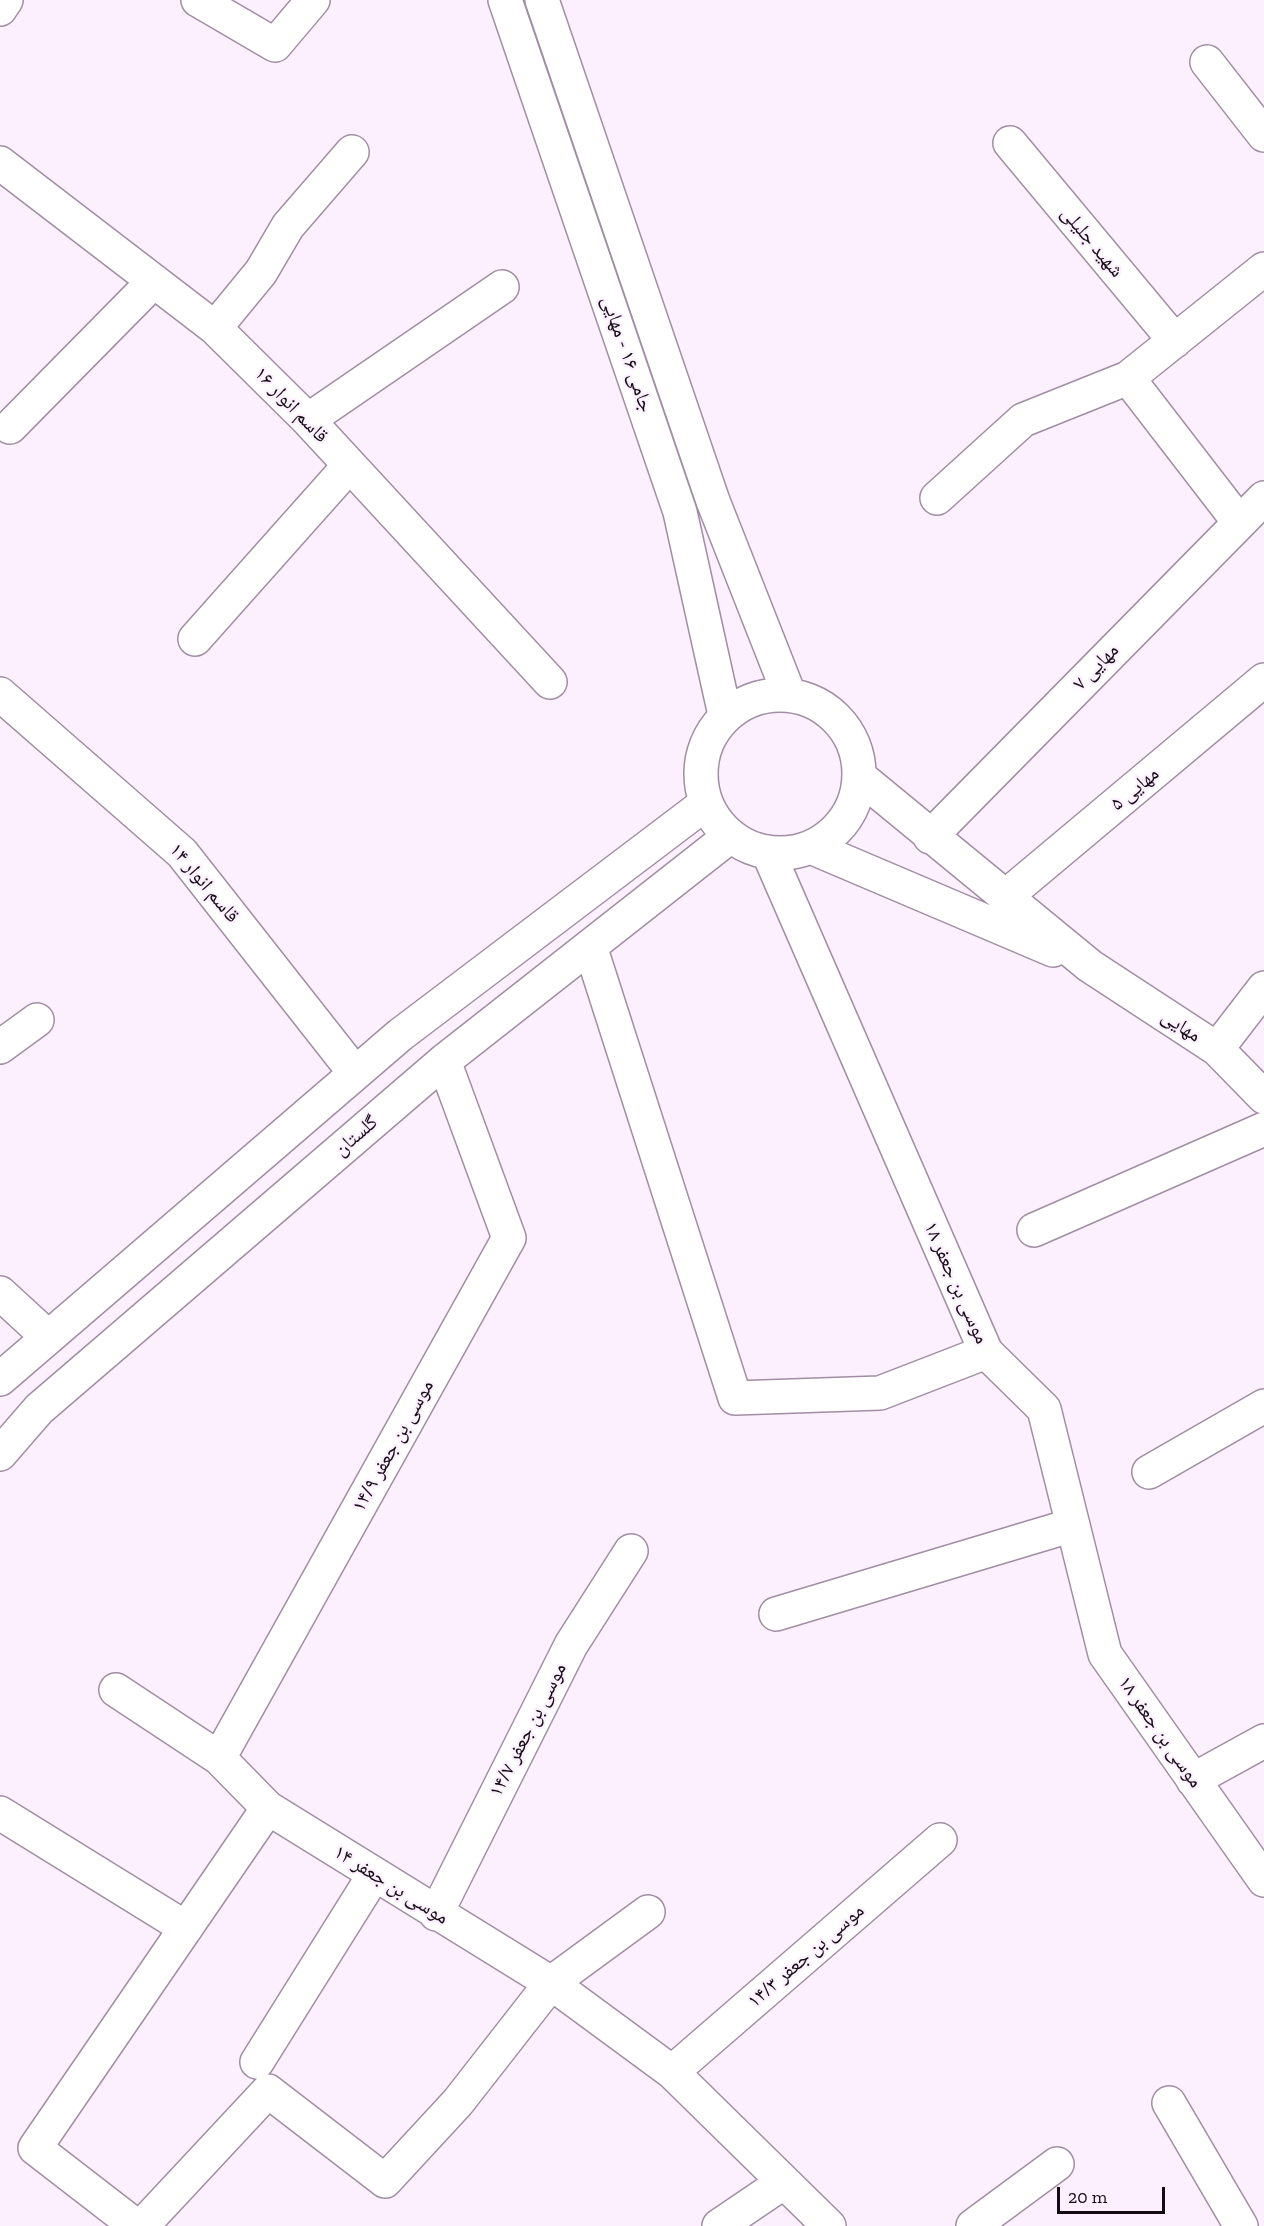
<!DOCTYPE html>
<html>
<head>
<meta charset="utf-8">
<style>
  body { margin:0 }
  #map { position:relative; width:1264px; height:2226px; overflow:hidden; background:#fceffe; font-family:"Zilla Slab",serif }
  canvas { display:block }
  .scale { position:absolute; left:1057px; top:2187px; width:108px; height:27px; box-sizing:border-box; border:3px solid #130b14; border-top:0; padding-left:8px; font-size:18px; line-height:21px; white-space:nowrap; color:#130b14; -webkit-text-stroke:4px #fceffe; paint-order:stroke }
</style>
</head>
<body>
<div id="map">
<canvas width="1264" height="2226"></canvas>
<div class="scale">20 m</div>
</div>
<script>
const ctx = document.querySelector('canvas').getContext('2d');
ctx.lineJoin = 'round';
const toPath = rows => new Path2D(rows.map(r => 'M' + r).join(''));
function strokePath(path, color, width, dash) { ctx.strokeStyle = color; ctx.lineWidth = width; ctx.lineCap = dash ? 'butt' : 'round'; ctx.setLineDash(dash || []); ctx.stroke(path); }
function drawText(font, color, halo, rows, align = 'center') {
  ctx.font = font + ' "Zilla Slab","Noto Naskh Arabic",serif'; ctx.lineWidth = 4.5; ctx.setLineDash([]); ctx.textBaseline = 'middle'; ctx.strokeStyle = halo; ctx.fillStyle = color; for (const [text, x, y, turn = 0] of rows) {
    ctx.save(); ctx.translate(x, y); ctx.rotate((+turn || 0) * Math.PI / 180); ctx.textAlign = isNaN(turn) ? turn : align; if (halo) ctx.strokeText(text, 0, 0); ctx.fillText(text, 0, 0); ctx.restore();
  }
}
const minor = toPath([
  [198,0,275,45,313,0],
  [505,0,680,512,725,715],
  [542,0,713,501,789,694],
  [0,9,6,0],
  [1207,62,1264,135],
  [1010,143,1175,341],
  [0,163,215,328,308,420,550,682],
  [215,328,261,272,288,226,352,152],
  [308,420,502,287],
  [10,427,154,281],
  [937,498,1023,420,1128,378],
  [1239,522,1128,378,1264,269],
  [195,639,349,466],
  [0,694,182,853,355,1073],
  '701 774a79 79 0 1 1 158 0a79 79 0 1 1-158 0Z',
  [860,777,1090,966,1217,1049,1264,1097],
  [930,837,1264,498],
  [813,848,1053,950],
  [768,852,986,1352,1044,1409,1105,1654,1264,1880],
  [1005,897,1264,680],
  [590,946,735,1398,880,1393,986,1352],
  [0,1047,37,1020],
  [1217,1049,1264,988],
  [1034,1230,1264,1129],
  [0,1293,48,1337],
  [0,1379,400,1035,705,804],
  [0,1454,39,1409,444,1061,729,837],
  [1149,1472,1264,1406],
  [776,1614,1073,1525],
  [116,1690,219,1758],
  [1193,1780,1264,1741],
  [268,1808,219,1758,509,1238,444,1061],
  [0,1813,186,1928],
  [436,1914,571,1645,631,1551],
  [257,2062,374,1875],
  [672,2072,940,1840],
  [1169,2103,1241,2226],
  [136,2226,35,2148,268,1808,551,1983,672,2072,829,2226],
  [142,2226,268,2091,385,2181,458,2102,551,1983,648,1912],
  [719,2226,784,2182],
  [973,2226,1057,2164]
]);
strokePath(minor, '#a18ea4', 36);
strokePath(minor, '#fff', 33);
drawText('20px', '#130b14', '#fceffe', [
  ["شهید جلیلی",1092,242,50],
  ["جامی ۱۶ - مهایی",627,354,71],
  ["قاسم انوار ۱۶",291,405,46],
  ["مهایی ۷",1096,667,-46],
  ["مهایی ۵",1135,789,-40],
  ["قاسم انوار ۱۴",204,883,50],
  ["مهایی",1181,1026,33],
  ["گلستان",356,1136,-41],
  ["موسی بن جعفر ۱۸",956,1283,66],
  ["موسی بن جعفر ۱۴/۹",393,1446,-61],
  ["موسی بن جعفر ۱۴/۷",528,1730,-63],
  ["موسی بن جعفر ۱۸",1160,1732,55],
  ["موسی بن جعفر ۱۴",391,1885,32],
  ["موسی بن جعفر ۱۴/۳",806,1956,-41]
]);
</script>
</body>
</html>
